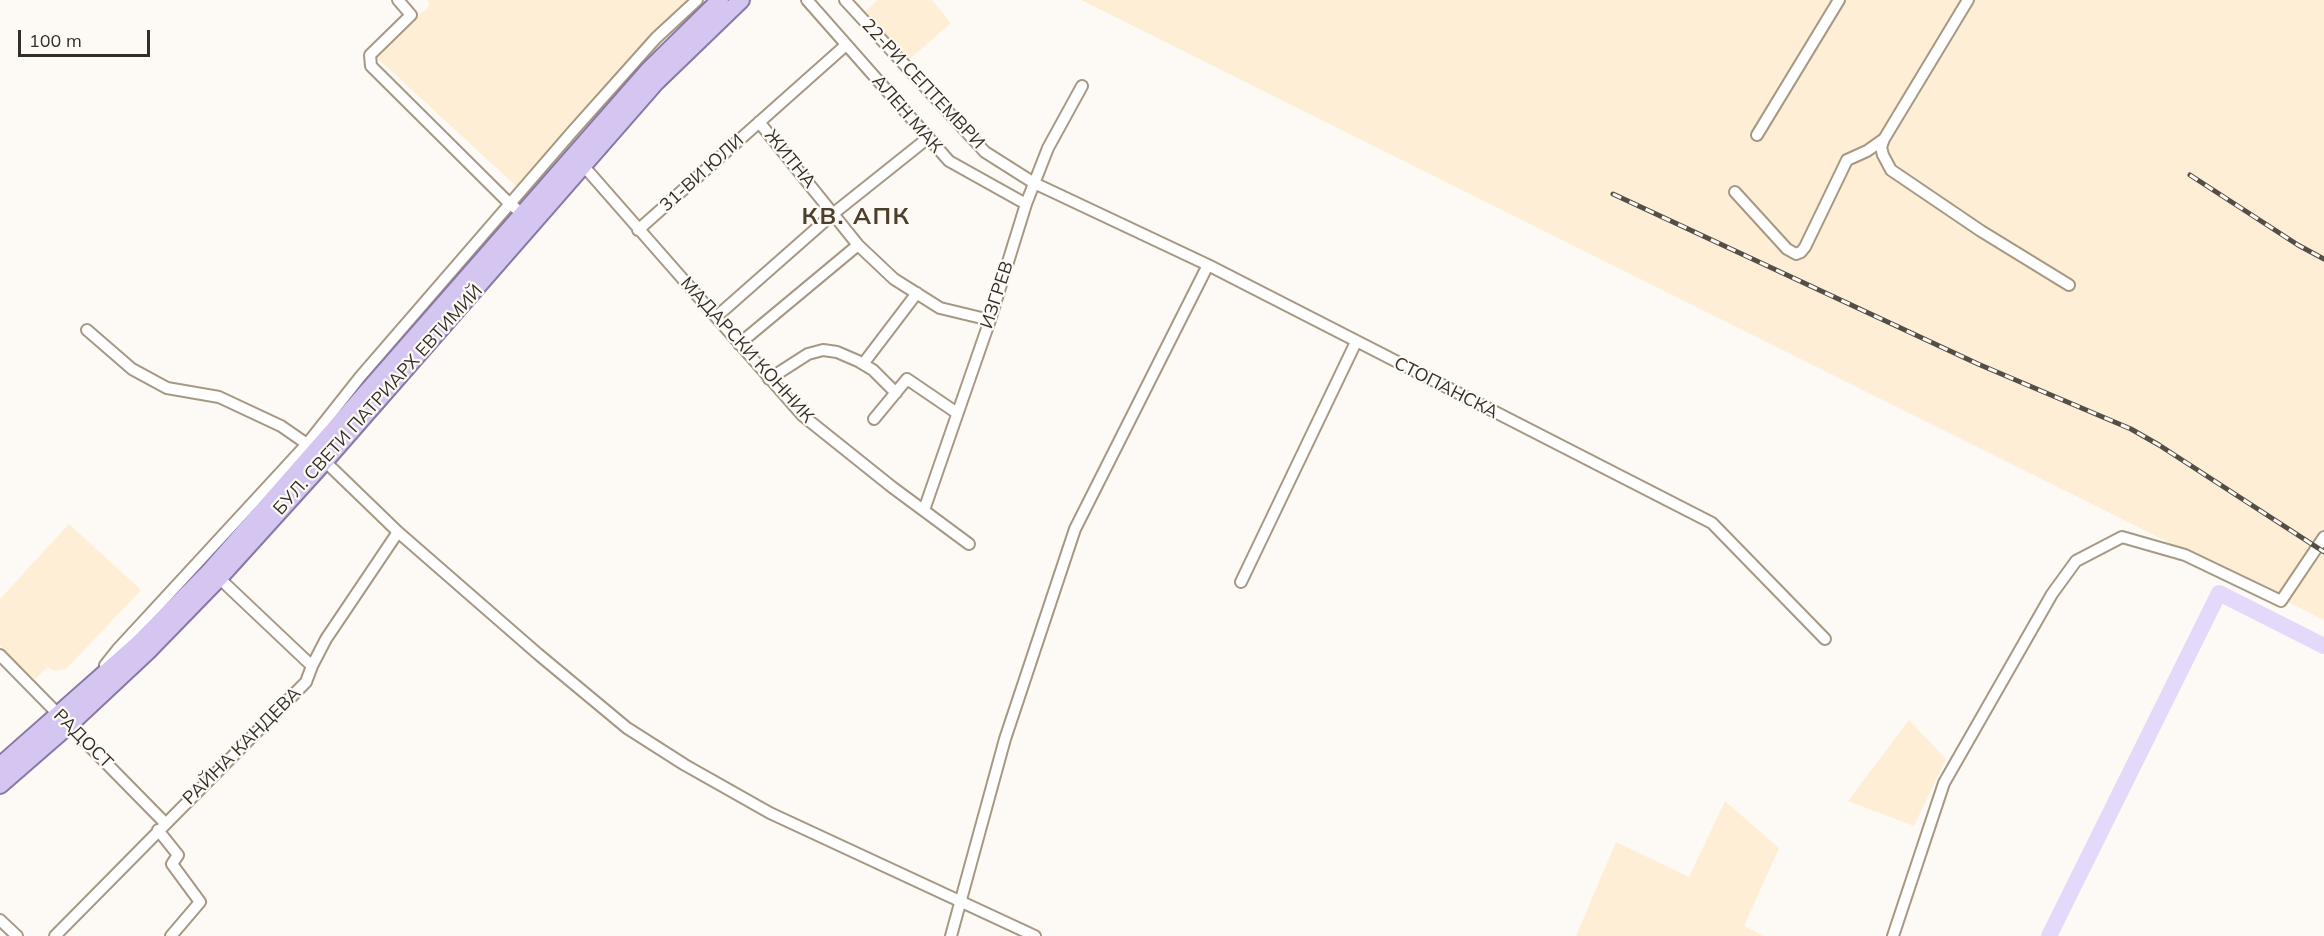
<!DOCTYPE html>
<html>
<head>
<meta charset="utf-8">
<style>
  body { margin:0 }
  #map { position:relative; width:2324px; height:936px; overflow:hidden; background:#fdfaf6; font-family:Mulish,sans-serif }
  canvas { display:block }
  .scale { position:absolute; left:18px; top:30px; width:132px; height:27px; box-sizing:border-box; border:3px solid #342f26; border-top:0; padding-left:8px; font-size:18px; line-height:21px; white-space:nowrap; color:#342f26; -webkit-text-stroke:4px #fdfaf6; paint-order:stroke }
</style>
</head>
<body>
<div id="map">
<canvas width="2324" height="936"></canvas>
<div class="scale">100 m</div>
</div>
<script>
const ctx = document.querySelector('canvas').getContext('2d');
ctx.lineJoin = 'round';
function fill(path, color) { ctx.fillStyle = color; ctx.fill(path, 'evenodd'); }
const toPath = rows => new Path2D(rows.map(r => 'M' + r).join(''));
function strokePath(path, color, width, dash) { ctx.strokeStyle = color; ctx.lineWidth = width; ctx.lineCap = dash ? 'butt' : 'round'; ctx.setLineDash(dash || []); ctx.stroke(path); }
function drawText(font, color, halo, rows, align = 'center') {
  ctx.font = font + ' Mulish,sans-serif'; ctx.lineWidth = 4.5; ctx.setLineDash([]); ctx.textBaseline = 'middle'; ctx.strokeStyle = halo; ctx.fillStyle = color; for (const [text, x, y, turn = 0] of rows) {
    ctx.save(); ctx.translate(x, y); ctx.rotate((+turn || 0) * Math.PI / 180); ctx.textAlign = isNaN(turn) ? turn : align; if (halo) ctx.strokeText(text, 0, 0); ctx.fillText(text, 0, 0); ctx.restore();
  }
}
fill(toPath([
  [427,0,689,0,658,29,516,186,375,56,430,5],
  [878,0,932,0,951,23,906,62,863,13],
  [1081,0,2324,0,2324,620],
  [69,524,141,590,66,669,54,671,47,667,35,679,0,646,0,599],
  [1909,720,1946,759,1914,826,1848,801],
  [1725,801,1779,848,1744,926,1763,936,1576,936,1616,842,1689,877]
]), '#fdeed5');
strokePath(toPath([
  [2049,936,2219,593,2324,646]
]), '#e4d9fb', 16);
const minor = toPath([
  [398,0,411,15,370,55,371,66,510,204,523,214],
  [807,0,949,161,1026,204],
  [845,0,985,152,1034,183,1208,265,1712,523,1825,639],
  [1968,0,1884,139,1881,147,1883,155,1891,170,1981,231,2069,285],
  [759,122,858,245,894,279,940,308,990,320],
  [1757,135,1839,0],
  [581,163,802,415,892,487,969,544],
  [1735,192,1787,249,1796,254,1801,252,1805,247,1847,160,1867,151,1884,139],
  [638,230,846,45],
  [716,317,834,213,928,138],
  [87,330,132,369,167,388,219,397,281,426,307,444,398,532,538,654,627,728,685,765,770,813,1035,936],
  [739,344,858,245],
  [863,364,917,293],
  [769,379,808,354,823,350,837,352,858,361,873,370,896,393],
  [874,419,907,379,957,413],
  [924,510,990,320,1026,204,1048,148,1082,86],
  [219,578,312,666],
  [1241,582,1356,342],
  [0,655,165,823],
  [105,665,117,650,307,444,360,377,572,132,656,38,697,0],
  [158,830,178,855,172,864,200,902,171,936],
  [0,920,17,936],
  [55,936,306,682,312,666,326,639,398,532],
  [951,936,1005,739,1075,529,1208,265],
  [1893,936,1944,783,2052,594,2076,561,2122,537,2185,555,2281,601,2324,537]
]);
const primary = toPath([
  [0,766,138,644,210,571,648,71,720,0],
  [0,785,69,725,147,652,219,578,324,462,656,82,741,0]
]);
strokePath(minor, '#a69983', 14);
strokePath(primary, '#8a78a4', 20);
strokePath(minor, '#fff', 10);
strokePath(primary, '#d5c5f1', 16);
const rail = toPath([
  [2190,175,2298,245,2324,259],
  [1613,194,1978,364,2131,429,2159,445,2324,552]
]);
strokePath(rail, '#534f46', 5);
strokePath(rail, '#fdfaf6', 3, [9]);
drawText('18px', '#342f26', '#fdfaf6', [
  ["22-РИ СЕПТЕМВРИ",923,84,47],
  ["АЛЕН МАК",907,114,49],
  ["ЖИТНА",790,159,51],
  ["31-ВИ ЮЛИ",702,173,-42],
  ["ИЗГРЕВ",997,295,-72],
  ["МАДАРСКИ КОННИК",747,350,48],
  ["СТОПАНСКА",1446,388,27],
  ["БУЛ. СВЕТИ ПАТРИАРХ ЕВТИМИЙ",378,400,-48],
  ["РАДОСТ",83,739,45],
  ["РАЙНА КАНДЕВА",242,746,-45]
]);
ctx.letterSpacing = '1.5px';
drawText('bold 24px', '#4c402d', '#fdfaf6', [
  ["КВ. АПК",856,217]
]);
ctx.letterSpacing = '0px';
</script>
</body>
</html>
